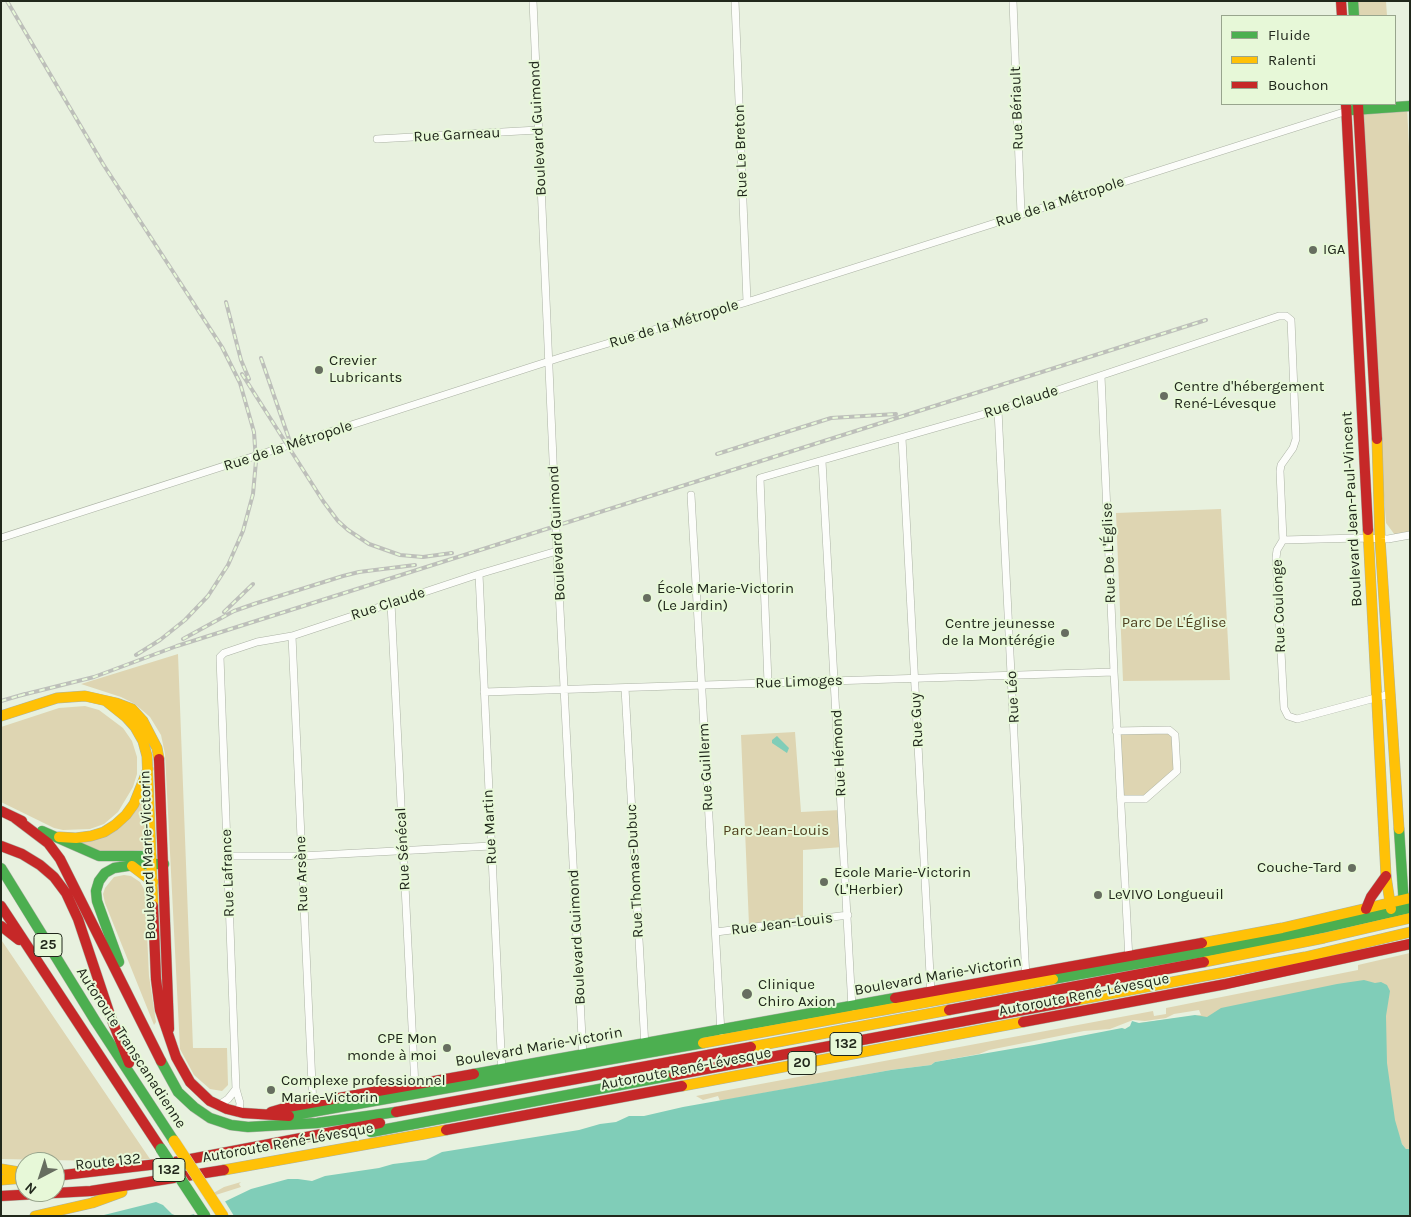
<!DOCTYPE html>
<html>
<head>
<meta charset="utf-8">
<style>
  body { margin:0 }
  #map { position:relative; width:1411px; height:1217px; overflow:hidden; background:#e8f1df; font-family:Karla,sans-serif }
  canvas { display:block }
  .frame { position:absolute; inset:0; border:2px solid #21281c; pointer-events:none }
  .legend { position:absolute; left:1221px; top:15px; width:175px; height:90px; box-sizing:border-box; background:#e7f8d8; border:1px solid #98a58d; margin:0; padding:6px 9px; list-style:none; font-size:15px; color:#21281c }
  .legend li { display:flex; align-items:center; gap:10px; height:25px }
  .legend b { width:25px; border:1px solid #98a58d }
  .north { position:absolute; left:15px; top:1152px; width:50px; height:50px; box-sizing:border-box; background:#e7f8d8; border:1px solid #98a58d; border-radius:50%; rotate:220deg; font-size:14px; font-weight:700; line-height:20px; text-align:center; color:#21281c }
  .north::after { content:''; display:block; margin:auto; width:18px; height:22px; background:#676e60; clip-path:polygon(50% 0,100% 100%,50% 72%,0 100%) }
</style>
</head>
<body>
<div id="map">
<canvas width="1411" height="1217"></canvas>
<div class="frame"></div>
<ul class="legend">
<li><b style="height:6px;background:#4caf50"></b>Fluide</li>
<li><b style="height:6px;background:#ffc107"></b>Ralenti</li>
<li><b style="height:6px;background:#c62828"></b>Bouchon</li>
</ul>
<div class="north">N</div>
</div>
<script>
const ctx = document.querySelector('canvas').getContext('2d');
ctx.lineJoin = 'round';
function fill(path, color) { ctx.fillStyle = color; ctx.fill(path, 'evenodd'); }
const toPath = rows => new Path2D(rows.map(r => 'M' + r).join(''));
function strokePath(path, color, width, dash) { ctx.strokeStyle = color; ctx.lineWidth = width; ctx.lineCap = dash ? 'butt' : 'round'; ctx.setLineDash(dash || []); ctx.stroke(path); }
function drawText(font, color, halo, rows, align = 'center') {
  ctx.font = font + ' Karla,sans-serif'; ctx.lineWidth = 4; ctx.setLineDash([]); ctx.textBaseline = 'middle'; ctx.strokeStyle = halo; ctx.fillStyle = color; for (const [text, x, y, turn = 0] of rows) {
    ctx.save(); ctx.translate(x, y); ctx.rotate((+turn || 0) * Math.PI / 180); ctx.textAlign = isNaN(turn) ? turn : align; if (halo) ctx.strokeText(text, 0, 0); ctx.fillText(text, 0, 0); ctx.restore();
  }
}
fill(toPath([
  [1356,1,1386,1,1387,16,1357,16],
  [1407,106,1410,167,1410,533,1395,535,1386,523,1368,279,1358,109],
  [1221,509,1230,680,1123,681,1116,513],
  [178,654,193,1048,227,1048,228,1085,222,1091,210,1089,194,1075,180,1049,165,754,161,735,150,717,135,704,121,697,81,684],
  [85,706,99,710,123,728,132,741,137,757,137,774,133,787,118,812,104,824,90,829,63,830,54,828,1,802,1,727,59,708],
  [1169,730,1175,735,1177,771,1145,799,1121,799,1116,731],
  [795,732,801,812,841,810,843,847,803,850,803,918,749,925,741,735],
  [143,799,146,850,107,853,80,845,138,807],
  [124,875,131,876,140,882,145,891,149,976,156,1022,154,1025,105,903,103,894,105,888,114,877],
  [1,940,2,941,150,1159,100,1161,1,1159],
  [1410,953,1409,1149,1406,1149,1402,1144,1398,1133,1139,1023,1201,1015,1199,1010,1174,1014,1166,1018,1145,1021,1133,1020,1110,1029,1084,1031,989,1050,979,1054,935,1062,931,1065,891,1070,720,1101,718,1096,703,1100,696,1096,1153,1011,1154,1016,1166,1014,1166,1008,1358,970,1358,965],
  [241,1182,239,1184,241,1187,203,1199,224,1187]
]), '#ded5b2');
fill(toPath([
  [777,736,789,748,787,753,772,743,772,740],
  [1364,980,1375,983,1381,982,1387,985,1390,991,1386,1016,1387,1063,1395,1120,1402,1144,1406,1149,1410,1149,1410,1216,186,1216,203,1212,251,1189,288,1179,298,1179,312,1181,325,1176,379,1168,393,1164,426,1160,442,1152,579,1130,600,1124,616,1122,629,1116,644,1116,683,1107,891,1070,931,1065,935,1062,1034,1045,1122,1028,1125,1029,1130,1026,1132,1021,1139,1023,1195,1015,1207,1017,1221,1008,1337,984],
  [156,1202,163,1205,172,1214,177,1216,100,1216]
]), '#80cdb8');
fill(toPath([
  [223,1198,234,1216,195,1216,193,1212]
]), '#e8f1df');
const street = toPath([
  [533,1,557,551,583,1057],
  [735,1,747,302],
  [1013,1,1021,214],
  [377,139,538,130],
  [1101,376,1114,672,1129,960],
  [998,410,1026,979],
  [902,438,931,994],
  [822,461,852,1008],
  [691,495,721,1033],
  [1,538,562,357,747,302,1347,111],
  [1283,540,1359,538,1388,539,1410,535],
  [479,574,502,1073],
  [391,603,415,1087],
  [292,636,313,1107],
  [768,683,760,478,998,410,1279,316,1286,316,1291,320,1296,439,1293,448,1281,465,1280,471,1283,540,1277,550,1276,558,1284,708,1288,716,1297,719,1390,694],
  [625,688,645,1047],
  [484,692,1114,672],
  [1116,731,1169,730,1175,735,1177,771,1145,799,1121,799],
  [227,856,301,856,491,846],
  [716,932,848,915],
  [219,1105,228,1099,236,1089],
  [239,1113,240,1103,236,1089,220,657,224,653,257,642,292,636,479,574,557,551]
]);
const fast = toPath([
  [1353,1,1354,16],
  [1353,110,1410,106],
  [1399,829,1404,906],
  [42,831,99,856,151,856],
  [1,868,96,1022,174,1141],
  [119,962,97,901,96,891,99,881,105,873,114,868,140,864,164,864],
  [1053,979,1264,941,1410,908],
  [161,1061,178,1092,194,1107,210,1118,231,1125,248,1127,317,1123,396,1112],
  [474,1074,895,998],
  [289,1116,703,1043],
  [371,1132,674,1075]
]);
const slow = toPath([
  [1377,439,1380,539,1399,829],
  [1368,530,1386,876,1391,909],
  [106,701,126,717,135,727,143,741,147,756,153,906],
  [1,716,57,698,85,696,116,703,132,709,143,721,157,748,159,759],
  [59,837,76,838,91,836,104,832,115,825,126,815,134,804,148,769],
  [132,866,153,882],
  [1202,943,1282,928,1410,898],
  [1204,962,1324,938,1410,918],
  [1077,1000,1305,957,1410,932],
  [703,1043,1053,979],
  [751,1047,949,1010],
  [682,1086,1023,1022],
  [1,1169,25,1173],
  [224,1170,446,1130],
  [1,1180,25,1178],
  [35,1216,92,1203,122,1192]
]);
const jam = toPath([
  [1341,1,1342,16],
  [1346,104,1368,530],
  [1358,104,1377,439],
  [159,759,169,1029],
  [1,811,22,821],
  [15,818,48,843,60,859,161,1061],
  [1,846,22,854,40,865,54,877,66,893,78,919,110,1015,129,1063],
  [1,906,161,1149],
  [153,906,156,979,160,1010,176,1057,190,1082,210,1101,227,1109,243,1113,289,1116],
  [1366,909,1371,897,1386,876],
  [1,926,19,940],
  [895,998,1202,943],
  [949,1010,1204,962],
  [1023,1022,1226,984,1410,944],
  [674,1075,1077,1000],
  [271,1112,288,1107,474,1074],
  [396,1112,751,1047],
  [446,1130,682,1086],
  [55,1176,175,1162,380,1123],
  [1,1196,91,1191,224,1170]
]);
strokePath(street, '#abb2a4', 8);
strokePath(fast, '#abb2a4', 11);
strokePath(slow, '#abb2a4', 11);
strokePath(jam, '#abb2a4', 11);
strokePath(street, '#fcfdfa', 7);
strokePath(fast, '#4caf50', 10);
strokePath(slow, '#ffc107', 10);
strokePath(jam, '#c62828', 10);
const rail = toPath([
  [7,1,103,164,222,347,240,383,254,432,256,461,253,494,243,531,228,565,208,596,185,620,160,640,136,655],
  [226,302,241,360,249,379],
  [261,358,289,439],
  [242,374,323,501,338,521,348,530,369,544,400,555,423,557,452,553],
  [717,454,831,418,896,414],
  [224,612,253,584],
  [183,639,234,611,257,603,343,576,359,572,415,565],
  [18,696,94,677,177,646,1206,320],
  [1,701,25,694]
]);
strokePath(rail, '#bdbfba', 4);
strokePath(rail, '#e7f8d8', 2, [5.5]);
const fastBridge = toPath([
  [161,1149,205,1216]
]);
const slowBridge = toPath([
  [174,1141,223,1216]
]);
strokePath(fastBridge, '#cbcfc6', 12, []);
strokePath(slowBridge, '#cbcfc6', 12, []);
strokePath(fastBridge, '#4caf50', 11);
strokePath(slowBridge, '#ffc107', 11);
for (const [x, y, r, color] of [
  [1313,250,5,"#676e60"],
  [319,370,5,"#676e60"],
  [1164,396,5,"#676e60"],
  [647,598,5,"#676e60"],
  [1065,633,5,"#676e60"],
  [1352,868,5,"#676e60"],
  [824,882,5,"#676e60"],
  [1098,895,5,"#676e60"],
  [747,994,6,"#676e60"],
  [447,1048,5,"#676e60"],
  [271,1090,5,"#676e60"]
]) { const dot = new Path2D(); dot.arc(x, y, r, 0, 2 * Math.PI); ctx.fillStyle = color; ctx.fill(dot); strokePath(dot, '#e7f8d8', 2); }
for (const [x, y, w] of [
  [48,945,28],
  [846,1044,32],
  [802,1063,28],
  [169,1170,32]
]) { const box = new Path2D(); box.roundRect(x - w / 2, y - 11.5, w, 23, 4); ctx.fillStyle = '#e7f8d8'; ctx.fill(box); strokePath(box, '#21281c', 1); }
drawText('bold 14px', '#21281c', null, [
  ["25",48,945],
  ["132",846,1044],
  ["20",802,1063],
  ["132",169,1170]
]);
drawText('15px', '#21281c', '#e7f8d8', [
  ["Rue Bériault",1017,108,-92],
  ["Boulevard Guimond",538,128,-93],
  ["Rue Garneau",457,135,-3],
  ["Rue Le Breton",741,151,-92],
  ["Rue de la Métropole",1060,202,-18],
  ["Rue de la Métropole",674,324,-17],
  ["Rue Claude",1021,402,-18],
  ["Rue de la Métropole",288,446,-18],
  ["Boulevard Jean-Paul-Vincent",1352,509,-93],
  ["Boulevard Guimond",557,533,-93],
  ["Rue De L'Église",1109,553,-92],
  ["Rue Claude",388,604,-18],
  ["Rue Coulonge",1279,606,-92],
  ["Rue Limoges",799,682,-2],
  ["Rue Léo",1013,697,-93],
  ["Rue Guy",917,720,-93],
  ["Rue Hémond",839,753,-93],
  ["Rue Guillerm",706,767,-93],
  ["Rue Martin",490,827,-93],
  ["Rue Sénécal",403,849,-93],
  ["Boulevard Marie-Victorin",148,855,-92],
  ["Rue Thomas-Dubuc",635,871,-93],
  ["Rue Lafrance",228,873,-92],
  ["Rue Arsène",302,874,-92],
  ["Rue Jean-Louis",782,924,-7],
  ["Boulevard Guimond",577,937,-93],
  ["Boulevard Marie-Victorin",938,976,-10],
  ["Autoroute René-Lévesque",1084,995,-11],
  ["Boulevard Marie-Victorin",539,1047,-10],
  ["Autoroute Transcanadienne",131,1048,57],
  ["Autoroute René-Lévesque",686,1069,-11],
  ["Autoroute René-Lévesque",288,1143,-10],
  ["Route 132",108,1162,-6]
]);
drawText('15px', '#21281c', '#e7f8d8', [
  ["IGA",1323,250],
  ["Crevier",329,361],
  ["Lubricants",329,378],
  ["Centre d'hébergement",1174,387],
  ["René-Lévesque",1174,404],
  ["École Marie-Victorin",657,589],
  ["(Le Jardin)",657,606],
  ["Centre jeunesse",1055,624,"right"],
  ["de la Montérégie",1055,641,"right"],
  ["Couche-Tard",1342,868,"right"],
  ["Ecole Marie-Victorin",834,873],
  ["(L'Herbier)",834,890],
  ["LeVIVO Longueuil",1108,895],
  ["Clinique",758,985],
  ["Chiro Axion",758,1002],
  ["CPE Mon",437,1039,"right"],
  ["monde à moi",437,1056,"right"],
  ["Complexe professionnel",281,1081],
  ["Marie-Victorin",281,1098]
], 'left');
drawText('15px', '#4f3f1e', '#e7f8d8', [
  ["Parc De L'Église",1174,623],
  ["Parc Jean-Louis",776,831]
]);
</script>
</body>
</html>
